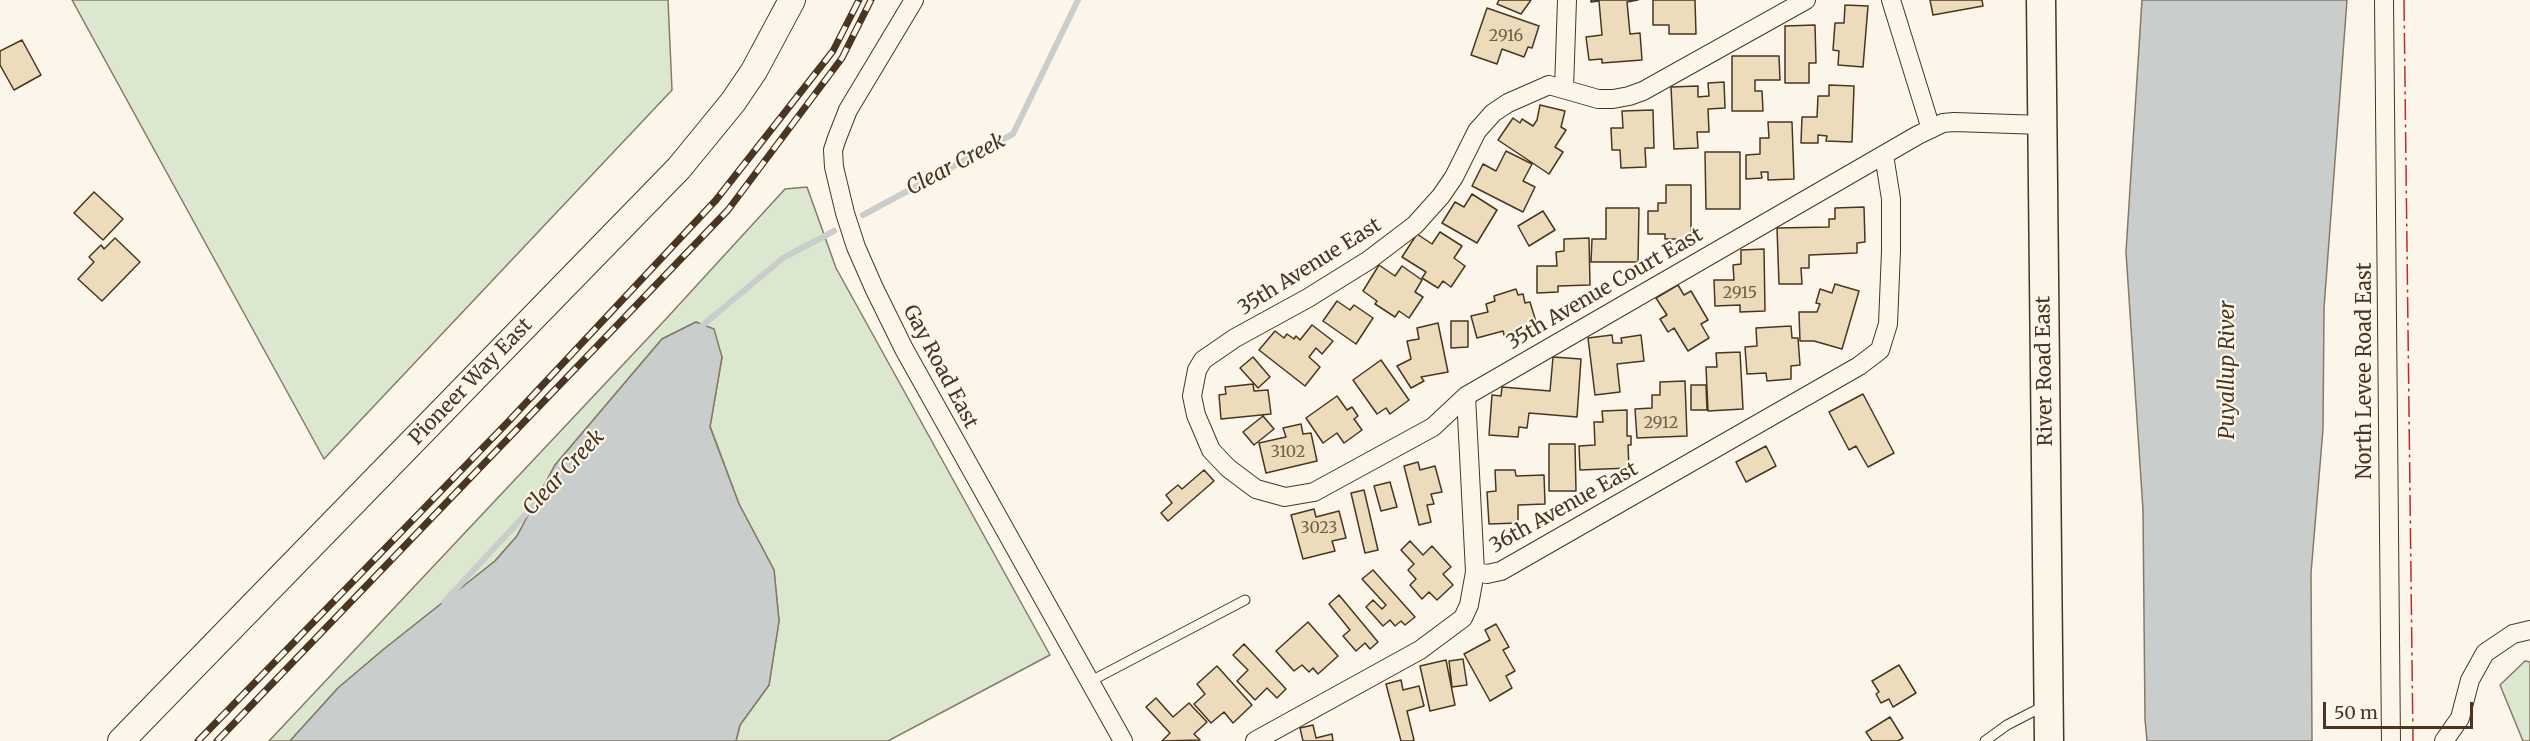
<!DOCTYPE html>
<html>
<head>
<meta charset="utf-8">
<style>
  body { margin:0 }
  #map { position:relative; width:2530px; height:741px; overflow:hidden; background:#fbf6e9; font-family:Merriweather,serif }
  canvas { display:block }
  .scale { position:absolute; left:2323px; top:702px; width:150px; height:27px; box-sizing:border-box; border:3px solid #4a3520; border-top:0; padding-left:8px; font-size:18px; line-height:21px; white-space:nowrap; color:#4a3520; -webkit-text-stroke:4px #fbf6e9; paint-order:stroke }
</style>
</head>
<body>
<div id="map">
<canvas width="2530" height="741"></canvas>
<div class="scale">50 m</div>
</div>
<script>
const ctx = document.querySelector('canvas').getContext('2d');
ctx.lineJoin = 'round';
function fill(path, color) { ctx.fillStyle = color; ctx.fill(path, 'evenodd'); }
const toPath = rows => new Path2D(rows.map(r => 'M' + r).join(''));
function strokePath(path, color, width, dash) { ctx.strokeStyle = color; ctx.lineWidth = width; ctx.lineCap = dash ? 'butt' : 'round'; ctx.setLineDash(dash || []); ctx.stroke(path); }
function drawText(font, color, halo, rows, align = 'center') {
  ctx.font = font + ' Merriweather,serif'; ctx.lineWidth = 4.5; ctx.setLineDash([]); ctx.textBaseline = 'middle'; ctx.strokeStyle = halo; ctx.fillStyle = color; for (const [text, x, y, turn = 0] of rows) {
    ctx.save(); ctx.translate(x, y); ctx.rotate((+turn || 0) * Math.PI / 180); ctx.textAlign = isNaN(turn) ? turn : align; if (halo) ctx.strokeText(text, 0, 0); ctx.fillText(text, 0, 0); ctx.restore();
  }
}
const green = toPath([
  [72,0,668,0,672,90,324,459,72,0],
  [807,187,836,268,1050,655,888,741,736,741,740,725,769,685,779,621,774,570,739,504,710,426,722,357,696,322,662,339,555,465,517,536,495,561,384,649,338,688,290,741,269,741,665,320,785,189,807,187],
  [2525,661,2530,662,2530,741,2523,741,2500,685,2525,661]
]);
fill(green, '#dce7d0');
strokePath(green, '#887966', 1.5);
const water = toPath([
  [2142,0,2347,0,2324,308,2323,429,2311,573,2312,741,2147,741,2145,719,2143,510,2126,252,2142,0],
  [696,322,714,329,722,357,710,427,739,504,774,570,779,621,769,685,740,725,736,741,290,741,338,688,384,649,495,561,517,536,555,465,662,339,696,322]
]);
fill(water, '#c9cecd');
strokePath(water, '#887966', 1.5);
strokePath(toPath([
  [863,215,1013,134,1078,0],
  [697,330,783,258,834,231],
  [444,602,537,502]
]), '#c9cecd', 6);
const building = toPath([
  [1499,0,1531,0,1521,14,1497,4,1499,0],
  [1591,0,1638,0,1627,2,1630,34,1640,33,1642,60,1602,63,1602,59,1589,60,1586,37,1602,35,1599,1,1591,2,1591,0],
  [1653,0,1695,0,1696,34,1669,34,1669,25,1653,25,1653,0],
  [1930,0,1982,0,1983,6,1933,15,1930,0],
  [1845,5,1868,6,1863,67,1838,65,1839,51,1833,50,1835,23,1844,23,1845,5],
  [1487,8,1539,26,1532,48,1528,47,1524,57,1502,49,1497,64,1471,55,1487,8],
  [1815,25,1816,63,1809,63,1809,83,1785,83,1785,26,1815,25],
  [22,40,41,75,14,90,0,65,0,51,22,40],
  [1732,56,1779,56,1780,80,1755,80,1755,91,1762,91,1763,111,1732,111,1732,56],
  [1724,82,1725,108,1708,109,1709,132,1697,132,1698,148,1674,149,1671,87,1698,86,1698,97,1709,96,1708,83,1724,82],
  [1829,85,1854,86,1852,142,1826,141,1827,136,1818,135,1818,143,1801,143,1802,117,1817,117,1818,96,1829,96,1829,85],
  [1540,105,1565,111,1561,127,1566,130,1555,147,1563,152,1549,174,1498,140,1513,118,1520,123,1522,119,1533,126,1537,120,1540,105],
  [1653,110,1654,148,1645,148,1646,167,1621,168,1620,150,1612,150,1611,128,1623,128,1622,111,1653,110],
  [1768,122,1792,122,1794,179,1768,180,1768,172,1761,172,1762,178,1746,179,1746,155,1760,154,1760,138,1769,138,1768,122],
  [1506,151,1532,164,1523,181,1535,187,1523,212,1472,186,1483,164,1496,171,1506,151],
  [1705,152,1740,152,1740,209,1706,209,1705,152],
  [1666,185,1691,185,1691,239,1665,239,1665,234,1648,234,1648,211,1658,211,1658,203,1666,203,1666,185],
  [94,192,123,219,103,240,74,213,94,192],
  [1472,194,1497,210,1477,243,1442,223,1455,202,1464,207,1472,194],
  [1864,207,1865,242,1857,243,1857,253,1809,255,1809,268,1801,268,1802,284,1779,284,1777,228,1829,227,1829,219,1835,219,1835,208,1864,207],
  [1606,208,1639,208,1638,262,1591,262,1592,239,1606,239,1606,208],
  [1543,211,1555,230,1529,246,1518,226,1543,211],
  [1440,232,1462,246,1454,258,1465,266,1451,287,1443,281,1438,288,1422,278,1426,272,1402,257,1417,234,1432,244,1440,232],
  [115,238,140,262,102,301,78,279,94,262,89,257,101,245,104,249,115,238],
  [1589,238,1590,285,1558,286,1558,292,1537,293,1537,266,1557,266,1556,252,1564,251,1564,239,1589,238],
  [1764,249,1765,311,1740,312,1740,305,1715,306,1714,280,1734,280,1733,265,1741,264,1741,250,1764,249],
  [1379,265,1395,276,1402,266,1422,280,1415,292,1423,297,1409,318,1399,311,1395,317,1375,304,1377,301,1363,291,1379,265],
  [1835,284,1859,291,1842,349,1814,341,1800,341,1799,312,1817,312,1820,304,1816,303,1820,289,1832,293,1835,284],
  [1678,285,1684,295,1691,291,1708,320,1701,324,1709,338,1688,351,1674,328,1668,332,1660,319,1667,315,1656,298,1678,285],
  [1516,289,1518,295,1523,294,1525,303,1530,302,1537,325,1530,327,1531,331,1505,338,1503,331,1477,338,1471,316,1488,312,1486,304,1495,301,1494,296,1516,289],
  [1337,301,1350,310,1354,305,1373,318,1356,344,1323,321,1337,301],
  [1451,321,1468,321,1468,347,1451,348,1451,321],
  [1438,323,1448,372,1421,377,1424,381,1411,388,1397,366,1411,359,1407,341,1419,339,1417,328,1438,323],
  [1312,325,1333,341,1322,354,1316,348,1309,357,1320,367,1305,386,1259,350,1275,331,1284,338,1287,334,1294,339,1296,336,1300,340,1312,325],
  [1791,326,1792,338,1798,338,1800,365,1791,366,1791,379,1767,381,1766,373,1747,374,1745,347,1757,346,1756,328,1791,326],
  [1612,335,1613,343,1622,343,1621,338,1641,335,1644,361,1617,364,1620,392,1595,395,1588,338,1612,335],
  [1740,352,1743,409,1708,411,1706,367,1717,367,1716,353,1740,352],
  [1253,357,1270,377,1258,388,1240,368,1253,357],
  [1553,357,1581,359,1577,417,1529,413,1527,428,1519,427,1518,437,1489,435,1492,395,1501,396,1502,387,1550,391,1553,357],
  [1381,360,1409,400,1390,414,1386,408,1377,414,1353,380,1381,360],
  [1685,381,1687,436,1637,438,1635,409,1652,408,1652,395,1660,395,1660,382,1685,381],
  [1253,384,1254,391,1268,390,1271,414,1221,419,1219,395,1226,394,1225,387,1253,384],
  [1691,385,1706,385,1707,410,1691,410,1691,385],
  [1863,394,1894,453,1868,467,1856,446,1849,450,1829,412,1863,394],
  [1337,396,1347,410,1352,407,1358,416,1354,419,1362,430,1344,443,1337,433,1323,443,1306,418,1337,396],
  [1627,410,1627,436,1631,436,1631,445,1628,445,1629,468,1580,470,1579,446,1595,445,1594,422,1603,422,1602,411,1627,410],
  [1263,416,1274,429,1254,445,1243,432,1263,416],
  [1301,424,1303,434,1311,433,1317,461,1266,473,1259,443,1286,437,1283,428,1301,424],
  [1549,444,1575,444,1576,491,1549,491,1549,444],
  [1766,446,1776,466,1746,482,1736,462,1766,446],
  [1418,462,1420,470,1435,466,1442,492,1431,494,1434,504,1427,505,1431,522,1419,525,1404,466,1418,462],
  [1204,470,1214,481,1168,521,1161,513,1172,503,1166,495,1178,485,1182,489,1204,470],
  [1495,470,1515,470,1516,476,1544,475,1545,504,1518,505,1518,523,1489,524,1487,492,1496,491,1495,470],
  [1390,482,1397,507,1381,511,1374,486,1390,482],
  [1364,490,1378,550,1365,553,1351,493,1364,490],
  [1314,509,1316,517,1339,511,1346,538,1332,541,1335,551,1303,559,1291,515,1314,509],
  [1410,541,1423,555,1432,546,1451,567,1443,574,1453,585,1437,600,1429,592,1422,599,1410,585,1416,579,1408,570,1414,564,1401,550,1410,541],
  [1373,570,1415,617,1405,625,1401,621,1395,626,1390,620,1383,626,1366,607,1373,600,1382,609,1386,605,1362,579,1373,570],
  [1339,595,1378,642,1370,649,1365,643,1356,651,1343,636,1350,630,1329,604,1339,595],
  [1308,622,1338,656,1318,674,1313,668,1309,672,1302,665,1294,671,1276,651,1308,622],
  [1496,624,1509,647,1503,650,1515,671,1506,676,1512,688,1490,701,1464,654,1490,640,1485,630,1496,624],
  [1244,644,1286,689,1277,698,1267,688,1255,700,1237,681,1248,670,1233,655,1244,644],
  [1463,659,1467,685,1452,687,1449,661,1463,659],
  [1446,660,1455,705,1430,711,1420,666,1446,660],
  [1899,665,1916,693,1893,707,1889,699,1881,703,1876,694,1879,692,1872,681,1899,665],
  [1217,666,1252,705,1233,723,1224,712,1211,723,1194,704,1205,694,1197,684,1217,666],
  [1401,680,1403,690,1419,686,1424,706,1407,711,1414,740,1412,741,1401,741,1386,684,1401,680],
  [1156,698,1173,717,1189,703,1207,722,1194,734,1200,740,1162,741,1170,733,1146,707,1156,698],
  [1890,717,1903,738,1898,741,1872,741,1866,732,1890,717],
  [1313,725,1316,738,1332,734,1333,741,1303,741,1300,728,1313,725]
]);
fill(building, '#ecdcbc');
strokePath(building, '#4a3520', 1.5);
const service = toPath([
  [1089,682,1245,600],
  [1985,741,2007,725,2044,706]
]);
const minor = toPath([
  [914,0,848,110,837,138,833,150,834,167,845,213,856,247,874,288,904,349,1123,741],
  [1806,0,1643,91,1629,96,1613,99,1598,99,1549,85,1508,103,1493,113,1477,131,1454,177,1441,196,1415,225,1369,260,1308,298,1235,338,1203,360,1197,370,1192,396,1196,415,1211,450,1228,468,1256,489,1285,497,1314,492,1433,427,1466,396,1918,135,1943,123,1954,122,2042,125],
  [1891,0,1931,129],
  [2384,0,2391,741],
  [1564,89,1567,0],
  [1475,572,1487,574,1501,571,1859,366,1880,350,1888,324,1891,251,1891,199,1884,155],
  [1255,741,1420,650,1463,618,1469,605,1475,572,1466,396],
  [2444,741,2460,718,2470,680,2485,653,2513,634,2530,630]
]);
const secondary = toPath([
  [121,741,679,168,733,102,754,71,792,0]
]);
const primary = toPath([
  [2041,0,2049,741]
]);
strokePath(service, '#4a3520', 11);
strokePath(minor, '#4a3520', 20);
strokePath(secondary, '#4a3520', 28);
strokePath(primary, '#4a3520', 31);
strokePath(service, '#fbf6e9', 9);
strokePath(minor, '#fbf6e9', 18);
strokePath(secondary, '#fbf6e9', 26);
strokePath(primary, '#fbf6e9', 28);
const rail = toPath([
  [198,741,507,423,716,200,833,51,859,0],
  [217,741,728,210,842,58,871,0]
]);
strokePath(rail, '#4a3520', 7);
strokePath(rail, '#fbf6e9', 4.5, [14]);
strokePath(toPath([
  [2404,0,2413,741]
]), '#c62828', 1.5, [21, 4.5, 3, 4.5]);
drawText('16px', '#725f47', null, [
  ["2916",1506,36],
  ["2915",1740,293],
  ["2912",1661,423],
  ["3102",1288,452],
  ["3023",1319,528]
]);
drawText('20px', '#4a3520', '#fbf6e9', [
  ["35th Avenue East",1310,267,-32],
  ["35th Avenue Court East",1605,289,-30],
  ["Gay Road East",940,367,62],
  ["River Road East",2045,371,-91],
  ["North Levee Road East",2365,371,-90],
  ["Pioneer Way East",471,382,-46],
  ["36th Avenue East",1564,508,-29]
]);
drawText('italic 21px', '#4a3520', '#fbf6e9', [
  ["Clear Creek",956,165,-28],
  ["Puyallup River",2228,370,-90],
  ["Clear Creek",564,473,-47]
]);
</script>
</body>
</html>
